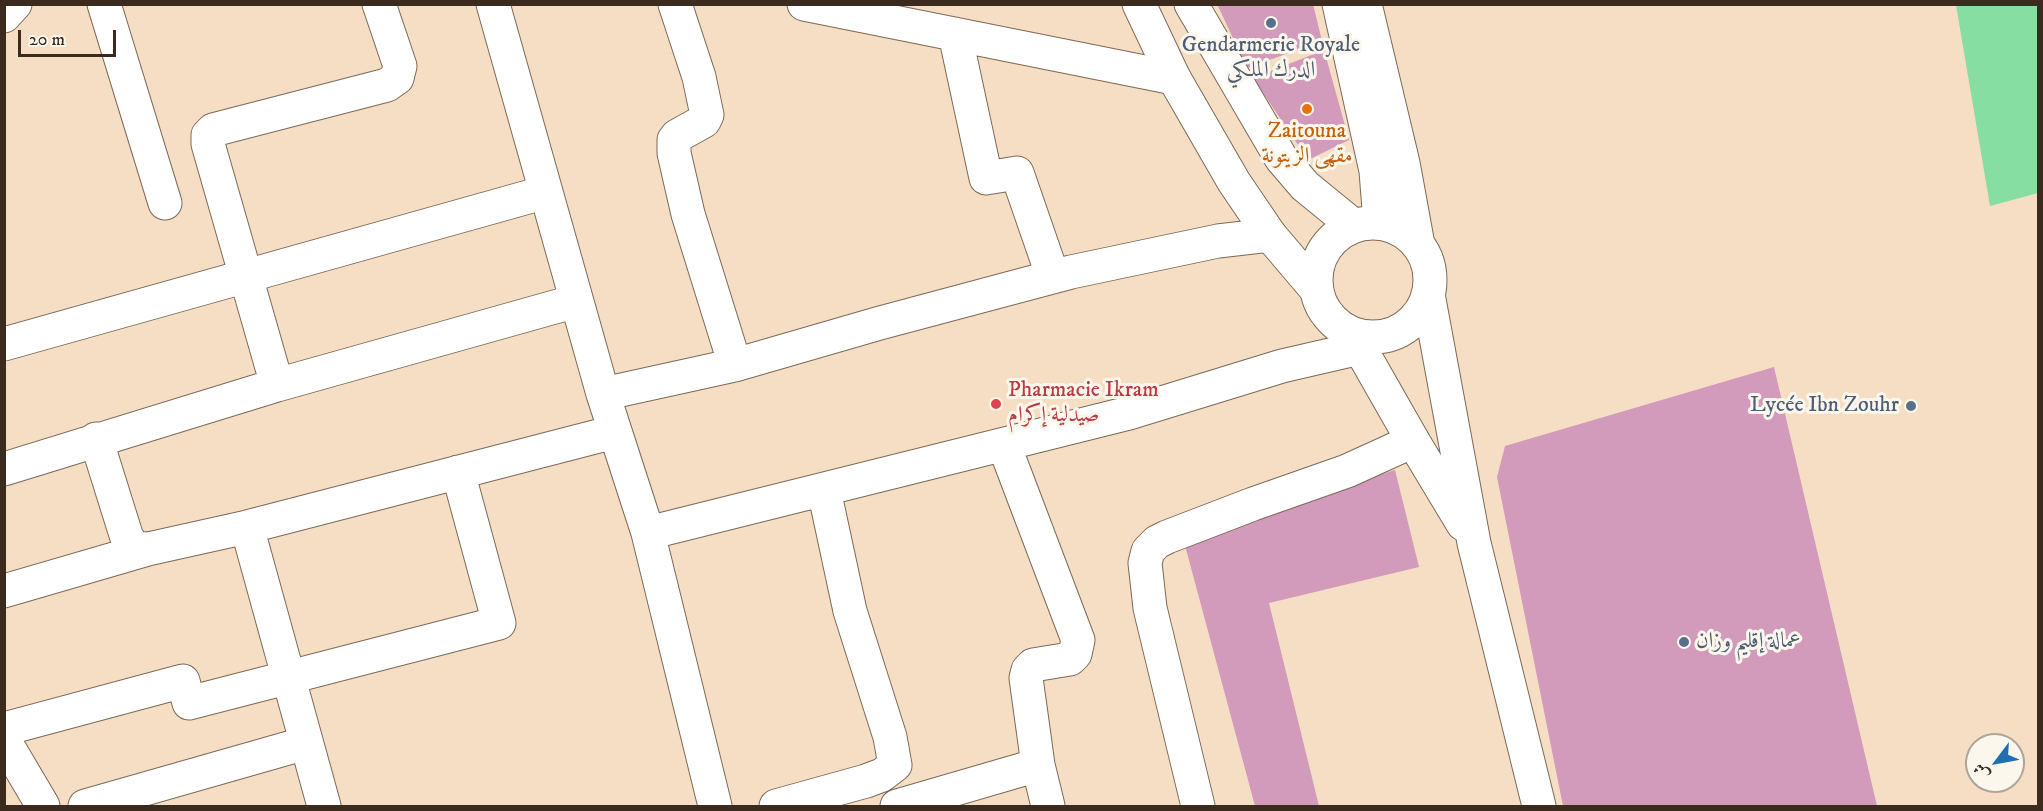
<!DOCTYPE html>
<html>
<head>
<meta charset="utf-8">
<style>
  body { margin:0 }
  #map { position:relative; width:2043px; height:811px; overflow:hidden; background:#f5dec3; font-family:"IM FELL DW Pica",Amiri,serif }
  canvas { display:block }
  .frame { position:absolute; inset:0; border:6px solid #3b2a1e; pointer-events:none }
  .north { position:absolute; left:1965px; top:733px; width:60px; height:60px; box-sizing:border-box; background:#fbf7ec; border:2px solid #aea59a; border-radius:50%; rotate:238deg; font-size:16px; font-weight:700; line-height:24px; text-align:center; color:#3b2a1e }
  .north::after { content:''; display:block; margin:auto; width:21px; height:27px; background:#1f6fb2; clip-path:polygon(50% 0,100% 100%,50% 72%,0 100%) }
  .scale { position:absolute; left:18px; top:30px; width:98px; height:27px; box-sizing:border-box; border:3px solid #3b2a1e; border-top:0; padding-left:8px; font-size:18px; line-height:21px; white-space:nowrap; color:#3b2a1e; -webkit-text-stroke:4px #fbf7ec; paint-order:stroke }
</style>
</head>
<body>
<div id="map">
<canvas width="2043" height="811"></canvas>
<div class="frame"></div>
<div class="north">ش</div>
<div class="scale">20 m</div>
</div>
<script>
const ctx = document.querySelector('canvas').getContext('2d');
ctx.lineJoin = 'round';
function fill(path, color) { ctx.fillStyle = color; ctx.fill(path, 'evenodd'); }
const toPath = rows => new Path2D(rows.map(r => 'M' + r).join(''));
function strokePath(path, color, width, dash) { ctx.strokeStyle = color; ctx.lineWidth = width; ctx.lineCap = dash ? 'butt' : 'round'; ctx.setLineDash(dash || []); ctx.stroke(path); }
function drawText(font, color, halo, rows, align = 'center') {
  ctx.font = font + ' "IM FELL DW Pica",Amiri,serif'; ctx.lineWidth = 6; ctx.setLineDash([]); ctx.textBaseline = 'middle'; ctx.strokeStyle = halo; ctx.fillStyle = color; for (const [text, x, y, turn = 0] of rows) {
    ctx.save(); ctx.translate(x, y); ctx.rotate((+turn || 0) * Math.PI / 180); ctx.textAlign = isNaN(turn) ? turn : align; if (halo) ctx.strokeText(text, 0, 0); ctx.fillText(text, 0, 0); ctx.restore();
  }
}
fill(toPath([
  [1956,5,2038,5,2038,193,1990,206]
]), '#86dea2');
fill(toPath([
  [1217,4,1313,4,1322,41,1247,68],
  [1324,50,1349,140,1308,160,1253,78],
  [1774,367,1877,806,1563,806,1497,477,1505,446],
  [1395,470,1419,567,1269,603,1319,806,1255,806,1183,538]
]), '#d29abb');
const street = toPath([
  [104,4,165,203],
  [493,4,603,394,648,533,715,806],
  [675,4,699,77,707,115,704,121,677,136,674,140,674,153,688,214,735,365],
  [804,4,1174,78],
  [4,16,15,4],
  [955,34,986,178,1017,173,1053,277],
  [4,344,546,192],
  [277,385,208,144,208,135,213,130,387,85,397,78,400,66,379,4],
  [603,394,735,365,880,323,1071,272,1218,241,1270,235],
  [96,439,127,538,135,548,148,549,247,527,614,432],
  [1004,445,1078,640,1075,654,1070,659,1033,665,1028,670,1026,678,1038,765,1048,806],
  [4,469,277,385,576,301],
  [247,527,324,806],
  [648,533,1129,413,1282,366,1360,348],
  [4,591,148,549],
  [4,729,183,681,189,703,499,623,458,472],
  [4,740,43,806],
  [85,806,306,743],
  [776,806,866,781,882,775,895,765,890,737,850,611,824,490],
  [897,806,1038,765],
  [1198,806,1150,608,1145,563,1148,551,1157,542,1167,537,1253,504,1347,471,1413,441]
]);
const secondary = toPath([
  [1339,4,1376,171,1380,223],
  [1365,4,1403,163,1418,245],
  '1316 280a57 57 0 1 1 114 0a57 57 0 1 1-114 0Z',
  [1428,294,1474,543,1539,806],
  [1352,334,1413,441,1463,524]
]);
const primary = toPath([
  [1139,4,1174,78,1234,182,1270,235,1315,288],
  [1191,4,1281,158,1305,186,1354,226]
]);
strokePath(street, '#7c6958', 35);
strokePath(secondary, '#7c6958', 35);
strokePath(primary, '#7c6958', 35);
strokePath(street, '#fff', 33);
strokePath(secondary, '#fff', 33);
strokePath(primary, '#fff', 33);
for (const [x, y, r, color] of [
  [1271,23,6,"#5c6f8a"],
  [1307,109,6,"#e8710a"],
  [996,404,6,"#e0444e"],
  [1911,406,6,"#5c6f8a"],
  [1684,642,6,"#5c6f8a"]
]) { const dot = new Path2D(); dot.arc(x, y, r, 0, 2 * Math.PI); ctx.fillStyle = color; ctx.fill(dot); strokePath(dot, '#fbf7ec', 2); }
drawText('22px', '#4e5e75', '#fbf7ec', [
  ["Gendarmerie Royale",1271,46],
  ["الدرك الملكي",1271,71],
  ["Lycée Ibn Zouhr",1899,406,"right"],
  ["عمالة إقليم وزان",1696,642,"left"]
]);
drawText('22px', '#c56008', '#fbf7ec', [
  ["Zaitouna",1307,132],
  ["مقهى الزيتونة",1307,157]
]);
drawText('22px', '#be3a42', '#fbf7ec', [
  ["Pharmacie Ikram",1008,391],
  ["صيدلية إكرام",1008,416]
], 'left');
</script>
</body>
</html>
